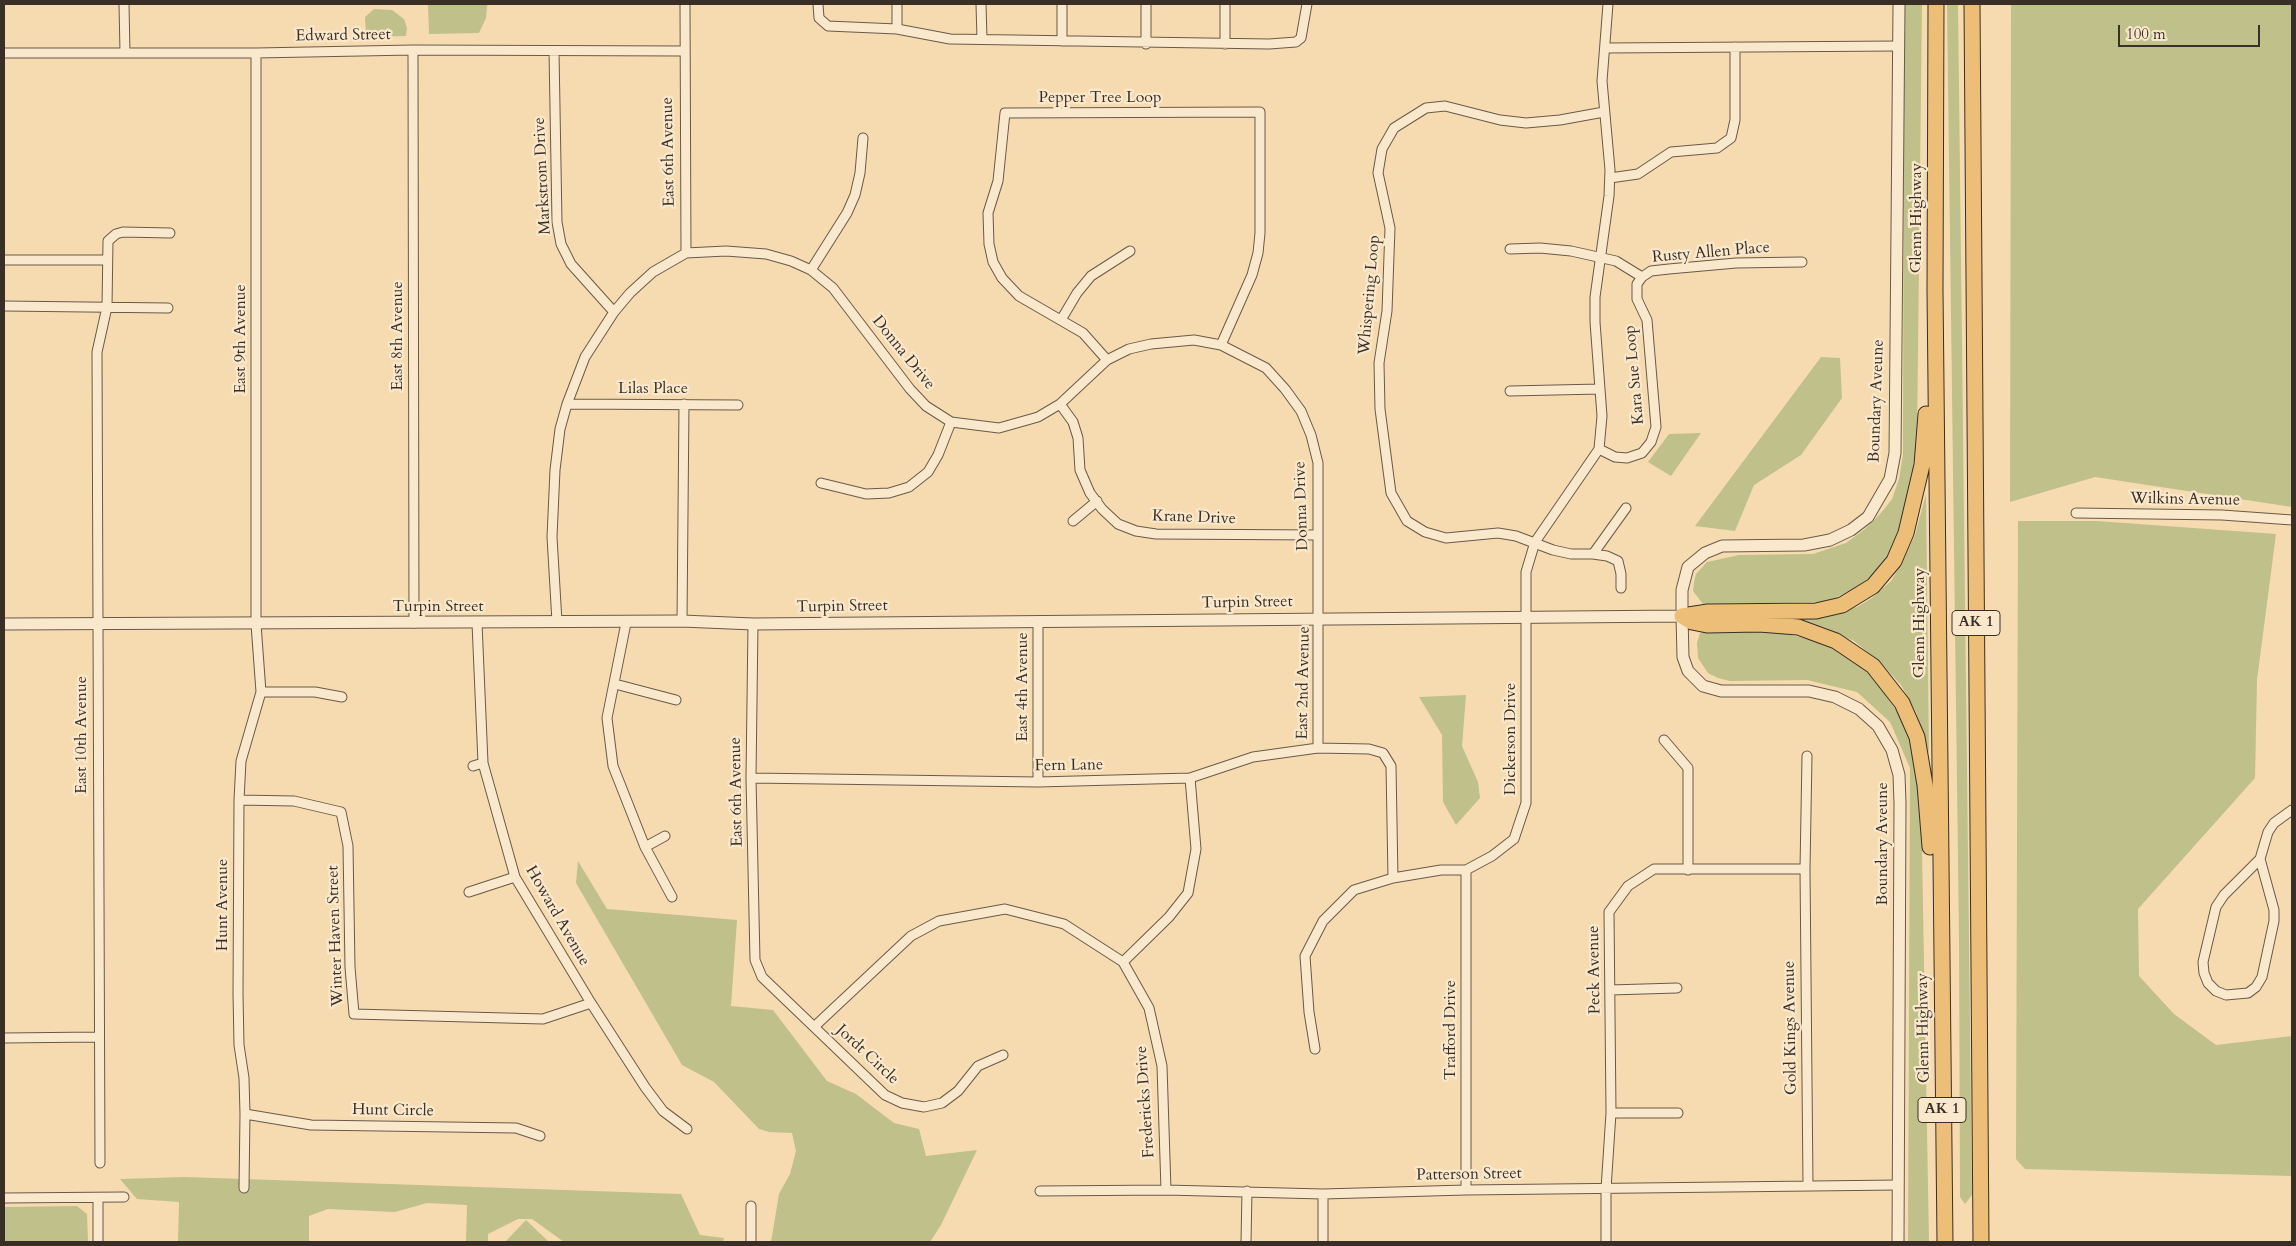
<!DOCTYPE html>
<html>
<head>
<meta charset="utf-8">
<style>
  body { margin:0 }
  #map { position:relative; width:2296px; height:1246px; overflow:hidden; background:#f7dbb0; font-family:Cardo,serif }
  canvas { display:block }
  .frame { position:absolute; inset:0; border:5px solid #392f27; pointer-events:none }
  .scale { position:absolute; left:2118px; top:25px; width:142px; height:22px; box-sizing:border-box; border:2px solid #392f27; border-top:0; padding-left:6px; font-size:15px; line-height:18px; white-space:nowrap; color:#392f27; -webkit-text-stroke:4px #fae8cc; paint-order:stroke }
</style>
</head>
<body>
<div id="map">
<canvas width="2296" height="1246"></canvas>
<div class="frame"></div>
<div class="scale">100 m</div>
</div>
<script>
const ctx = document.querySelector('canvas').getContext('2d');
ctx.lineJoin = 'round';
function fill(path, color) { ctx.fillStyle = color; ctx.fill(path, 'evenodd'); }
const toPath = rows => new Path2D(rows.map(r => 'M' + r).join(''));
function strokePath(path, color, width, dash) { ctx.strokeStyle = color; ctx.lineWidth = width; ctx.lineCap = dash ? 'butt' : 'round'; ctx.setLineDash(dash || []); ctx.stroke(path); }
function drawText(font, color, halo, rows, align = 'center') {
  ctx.font = font + ' Cardo,serif'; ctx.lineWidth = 4.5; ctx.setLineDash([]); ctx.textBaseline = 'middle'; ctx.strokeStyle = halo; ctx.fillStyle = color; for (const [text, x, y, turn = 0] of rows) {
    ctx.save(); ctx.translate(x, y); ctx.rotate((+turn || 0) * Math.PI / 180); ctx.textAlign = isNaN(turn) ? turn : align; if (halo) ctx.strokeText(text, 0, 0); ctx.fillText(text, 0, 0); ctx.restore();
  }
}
fill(toPath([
  [428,4,490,4,487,6,486,18,479,33,429,34],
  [1904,4,1922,4,1917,437,1911,484,1894,545,1885,563,1860,586,1827,602,1703,604,1693,591,1694,582,1696,574,1707,562,1739,555,1813,554,1846,543,1865,529,1881,513,1892,499,1899,479,1903,455],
  [1947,4,1958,4,1972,1195,1965,1204,1960,1197,1959,938],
  [2011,4,2292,4,2292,507,2095,477,2010,502],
  [374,9,392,10,404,19,407,28,406,36,371,37,366,33,365,17],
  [1821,357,1840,358,1842,398,1801,455,1754,485,1735,531,1695,526],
  [1701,433,1671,476,1648,462,1669,434],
  [1926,494,1929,753,1916,712,1901,685,1879,661,1854,641,1823,627,1778,618,1838,612,1857,607,1872,598,1891,581,1904,559,1915,535],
  [2018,521,2097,521,2276,534,2257,680,2255,778,2138,909,2139,976,2174,1014,2216,1045,2292,1036,2292,1176,2025,1169,2016,1159],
  [1708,630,1785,633,1828,645,1860,664,1874,678,1902,719,1912,745,1921,795,1929,1242,1908,1242,1910,768,1890,722,1857,692,1807,680,1730,681,1718,678,1708,673,1698,658,1697,643,1700,633],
  [1466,695,1462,746,1478,782,1480,798,1456,825,1443,802,1442,735,1419,697],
  [578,861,607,909,737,920,731,1006,773,1010,827,1081,856,1094,894,1123,919,1129,926,1156,977,1150,941,1225,930,1242,771,1242,779,1194,790,1174,796,1151,792,1133,769,1132,759,1129,714,1082,682,1065,576,883],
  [185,1177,681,1194,700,1235,724,1238,723,1242,564,1242,532,1219,518,1219,488,1234,488,1242,466,1242,467,1205,427,1203,395,1212,328,1209,309,1216,309,1242,178,1242,179,1202,137,1199,120,1179],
  [77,1206,87,1214,88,1242,4,1242,4,1207],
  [526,1220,549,1242,505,1242]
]), '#bfc08a');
const minor = toPath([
  [124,4,125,53],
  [685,4,686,253],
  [818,4,819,18,828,26,897,29,950,39,1269,44,1296,42,1301,38,1307,4],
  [897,4,897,29],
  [981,4,982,39],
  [1146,4,1146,44],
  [1062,41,1062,4],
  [1225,44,1225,4],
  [1606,48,1899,46],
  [413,50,414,623],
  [554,51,557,222,561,244,571,264,614,312],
  [4,53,256,53,413,50,683,51],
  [1604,112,1560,120,1526,123,1500,120,1445,106,1426,108,1394,128,1382,149,1378,173,1390,228,1387,311,1379,363,1380,409,1391,493,1407,521,1425,532,1446,538,1498,533,1516,536,1553,550,1571,554,1593,554,1626,508],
  [1610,178,1638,174,1671,152,1717,148,1731,138,1735,120,1735,47],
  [1510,249,1540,248,1571,251,1616,261,1642,277,1651,271,1669,269,1736,263,1802,262],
  [4,260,106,260],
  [811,270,847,213,855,195,860,173,863,138],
  [4,306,168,308],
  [1061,320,1077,293,1091,276,1130,251],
  [1107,360,1083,333,1019,296,1002,278,993,262,989,244,988,213,998,181,1005,113,1260,112,1260,233,1258,253,1252,275,1221,345],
  [1510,391,1600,389],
  [567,404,738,405],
  [1060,404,1073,422,1078,438,1080,470,1090,493,1102,509,1118,524,1136,531,1156,534,1318,535],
  [1599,449,1615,457,1627,458,1642,453,1651,442,1656,427,1647,320,1637,299,1637,284,1642,277],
  [821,483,866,494,889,493,909,487,928,472,938,455,951,422],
  [2076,513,2222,515,2292,520],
  [1073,521,1097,501],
  [1593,554,1607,556,1618,561,1621,574,1621,588],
  [682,621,684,404],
  [1038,621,1038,782],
  [557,622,552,537,555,470,560,429,567,404,585,357,614,312,630,293,653,272,686,253,726,251,766,254,791,261,811,270,833,288,910,389,926,406,951,422,999,428,1038,417,1060,404,1107,360,1129,349,1151,344,1194,340,1221,345,1266,368,1285,389,1301,411,1311,435,1318,463,1318,748],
  [477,623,483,763,515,877,591,1003,645,1087,663,1111,687,1129],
  [626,623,607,718,613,766,645,847,672,897],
  [753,624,751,778,755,960,762,977,885,1095,902,1103,924,1107,942,1103,958,1091,978,1066,1003,1055],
  [615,684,676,700],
  [261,692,315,692,342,697],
  [1664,740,1688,768,1688,870],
  [1807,756,1805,869,1808,1186],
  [473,766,483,763],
  [751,778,1038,782,1190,778,1253,757,1318,748,1369,749,1383,753,1391,766,1393,878],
  [239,800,294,801,341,812,348,846,350,967,354,1014,543,1019,591,1003],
  [645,847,665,836],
  [2260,859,2224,895,2216,907,2203,962,2204,973,2208,983,2216,991,2226,995,2248,993,2256,987,2262,977,2274,921,2274,910,2260,859,2268,832,2274,823,2292,810],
  [1466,870,1466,1190],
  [469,892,515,877],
  [1123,962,1169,917,1188,893,1196,849,1190,778],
  [1610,990,1677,988],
  [815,1026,911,936,939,921,1005,909,1064,924,1123,962,1149,1008,1162,1066,1166,1190],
  [4,1038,98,1037],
  [1315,1049,1309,1012,1305,956,1323,921,1354,890,1393,878,1441,870,1466,870,1492,856,1514,839,1526,803,1526,572,1535,542,1599,449,1602,416,1595,322,1595,297,1609,196,1610,170,1602,81,1608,4],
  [1611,1113,1678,1113],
  [245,1114,311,1125,516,1128,540,1136],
  [100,1163,97,352,107,307,108,241,116,234,123,232,170,233],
  [244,1188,245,1114,244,1078,239,1045,238,994,239,800,241,761,261,692,256,624,256,53],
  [1040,1191,1166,1190,1323,1194,1466,1190,1898,1185],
  [1323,1194,1323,1242],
  [4,1198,124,1197],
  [98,1198,98,1242],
  [751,1206,751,1242],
  [1246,1242,1247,1191],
  [1606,1242,1606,1189,1611,1113,1609,912,1628,886,1654,869,1805,869]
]);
const tertiary = toPath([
  [4,624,682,621,753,624,1682,616],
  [1898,1242,1900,803,1899,775,1892,750,1878,726,1859,709,1835,697,1809,691,1721,691,1703,686,1688,671,1683,657,1682,616,1682,590,1688,567,1705,553,1722,546,1804,545,1830,540,1851,530,1868,517,1890,479,1895,453,1899,4]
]);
const motorway = toPath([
  [1936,4,1935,290,1945,1242],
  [1972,4,1981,1242],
  [1682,616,1692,622,1707,625,1759,624,1798,627,1836,641,1873,666,1902,703,1917,737,1925,785,1930,847],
  [1682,616,1708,612,1816,611,1842,605,1873,586,1894,561,1906,533,1922,465,1926,414]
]);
strokePath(minor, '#685a49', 11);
strokePath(tertiary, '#685a49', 13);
strokePath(motorway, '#392f27', 17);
strokePath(minor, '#fae8cc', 9);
strokePath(tertiary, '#fae8cc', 11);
strokePath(motorway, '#ecbe78', 15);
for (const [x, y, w] of [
  [1976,623,48],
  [1942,1110,48]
]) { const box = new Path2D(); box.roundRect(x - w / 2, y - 12.5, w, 25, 4); ctx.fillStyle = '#fae8cc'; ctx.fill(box); strokePath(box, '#392f27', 1); }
drawText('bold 15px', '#392f27', null, [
  ["AK 1",1976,623],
  ["AK 1",1942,1110]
]);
drawText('16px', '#392f27', '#fae8cc', [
  ["Edward Street",343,36,-1],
  ["Pepper Tree Loop",1100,98],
  ["East 6th Avenue",669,152,-91],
  ["Markstrom Drive",543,176,-93],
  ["Glenn Highway",1917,218,-90],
  ["Rusty Allen Place",1711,253,-5],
  ["Whispering Loop",1370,295,-85],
  ["East 8th Avenue",398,336,-90],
  ["East 9th Avenue",241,339,-90],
  ["Donna Drive",903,353,51],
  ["Kara Sue Loop",1635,375,-95],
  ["Lilas Place",653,389],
  ["Boundary Aveune",1877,401,-88],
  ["Wilkins Avenue",2185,500,1],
  ["Donna Drive",1302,506,-92],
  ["Krane Drive",1194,518,2],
  ["Turpin Street",1247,603,-1],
  ["Turpin Street",438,607],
  ["Turpin Street",842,607,-1],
  ["Glenn Highway",1920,623,-90],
  ["East 2nd Avenue",1304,683,-89],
  ["East 4th Avenue",1023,687,-90],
  ["East 10th Avenue",82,735,-90],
  ["Dickerson Drive",1511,739,-90],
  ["Fern Lane",1069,766,-1],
  ["East 6th Avenue",737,792,-91],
  ["Boundary Aveune",1883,844,-90],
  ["Hunt Avenue",223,905,-90],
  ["Howard Avenue",557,916,60],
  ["Winter Haven Street",336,936,-92],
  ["Peck Avenue",1595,970,-91],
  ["Gold Kings Avenue",1791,1028,-91],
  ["Glenn Highway",1924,1028,-91],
  ["Trafford Drive",1451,1030,-90],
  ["Jordt Circle",867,1055,43],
  ["Fredericks Drive",1146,1102,-94],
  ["Hunt Circle",393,1111,1],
  ["Patterson Street",1469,1175,-1]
]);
</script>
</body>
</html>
